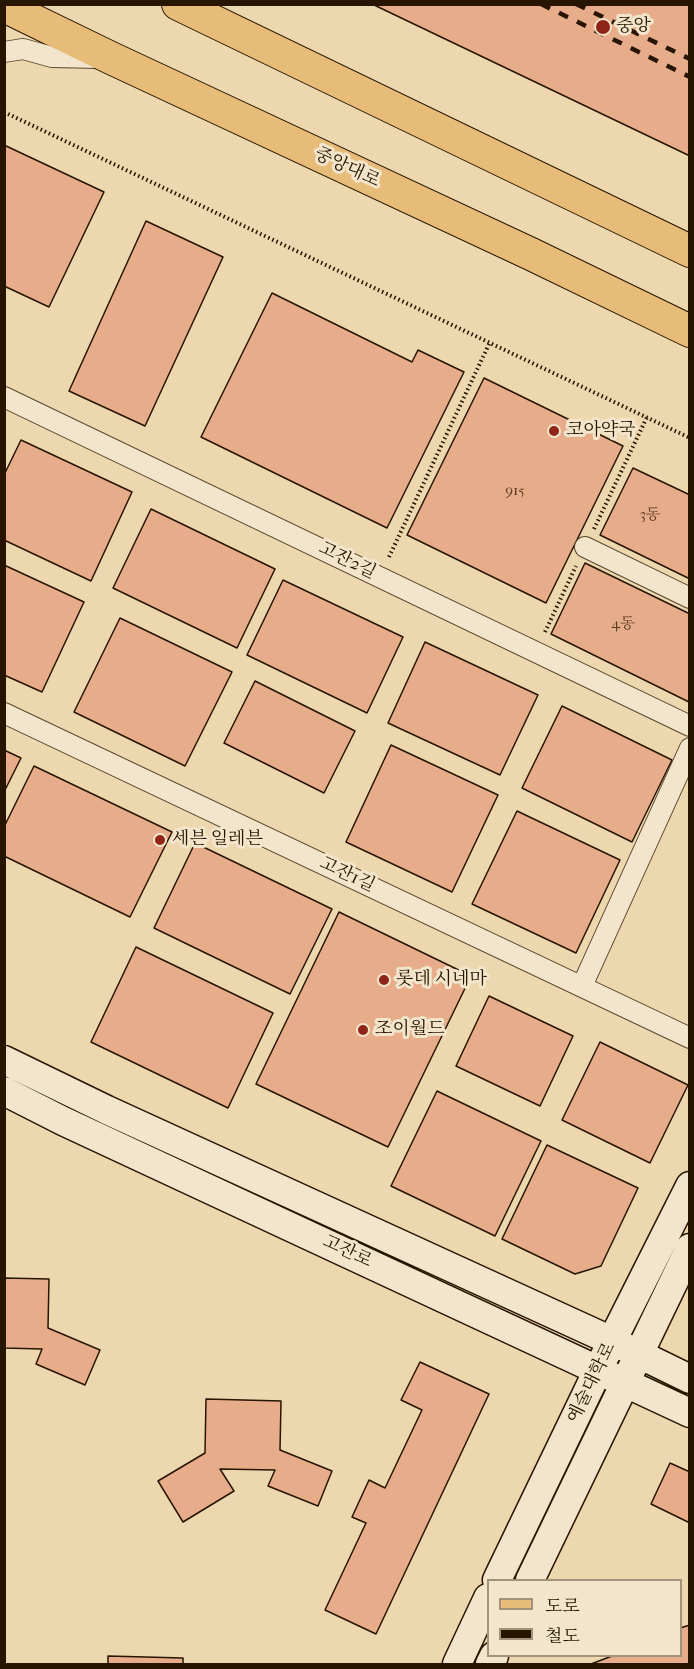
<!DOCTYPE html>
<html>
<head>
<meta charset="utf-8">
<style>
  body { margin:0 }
  #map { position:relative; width:694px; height:1669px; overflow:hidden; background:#edd7af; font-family:"IM FELL French Canon","Noto Serif KR",serif }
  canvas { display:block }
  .frame { position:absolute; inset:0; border:6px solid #281501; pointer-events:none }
  .legend { position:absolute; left:487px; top:1579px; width:195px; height:78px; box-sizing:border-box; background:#f3e5cb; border:2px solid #a2927a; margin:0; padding:8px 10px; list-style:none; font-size:18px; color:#281501 }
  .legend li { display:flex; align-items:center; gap:12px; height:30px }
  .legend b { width:30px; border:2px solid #a2927a }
</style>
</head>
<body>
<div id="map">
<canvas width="694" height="1669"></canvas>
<div class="frame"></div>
<ul class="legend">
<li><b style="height:8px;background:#e6bc78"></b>도로</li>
<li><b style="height:8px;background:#281501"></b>철도</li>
</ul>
</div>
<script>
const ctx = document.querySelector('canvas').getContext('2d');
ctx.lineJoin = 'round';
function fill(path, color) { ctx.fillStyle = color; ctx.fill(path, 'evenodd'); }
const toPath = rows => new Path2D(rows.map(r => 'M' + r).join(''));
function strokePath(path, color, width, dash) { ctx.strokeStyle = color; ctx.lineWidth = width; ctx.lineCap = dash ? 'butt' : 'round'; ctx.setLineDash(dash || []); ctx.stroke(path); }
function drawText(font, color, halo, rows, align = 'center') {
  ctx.font = font + ' "IM FELL French Canon","Noto Serif KR",serif'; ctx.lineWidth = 6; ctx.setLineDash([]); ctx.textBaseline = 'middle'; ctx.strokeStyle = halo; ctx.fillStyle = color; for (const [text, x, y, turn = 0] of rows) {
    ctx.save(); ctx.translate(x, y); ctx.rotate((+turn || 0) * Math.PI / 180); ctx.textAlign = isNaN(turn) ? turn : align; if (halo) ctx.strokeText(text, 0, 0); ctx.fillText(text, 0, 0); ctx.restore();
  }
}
const building = toPath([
  [372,4,690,4,690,156,372,4],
  [4,145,104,192,49,307,4,286,4,145],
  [146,221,223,257,145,426,69,391,146,221],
  [272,293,412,362,418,350,464,372,387,528,201,437,272,293],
  [484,378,623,446,546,603,407,535,484,378],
  [21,440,132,492,91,581,4,540,4,475,21,440],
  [633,468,690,495,690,579,600,535,633,468],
  [151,509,275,569,237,648,113,588,151,509],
  [585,563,690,614,689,702,551,634,585,563],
  [4,565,84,602,42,692,4,675,4,565],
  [283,580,403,637,367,713,247,655,283,580],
  [120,618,232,672,185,766,74,712,120,618],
  [425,642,538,695,500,775,388,723,425,642],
  [255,681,355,731,324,793,224,743,255,681],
  [562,706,672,760,632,842,522,788,562,706],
  [391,745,498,795,452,892,346,842,391,745],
  [4,750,21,758,4,792,4,750],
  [34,766,172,832,130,917,4,856,4,827,34,766],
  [517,811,620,860,576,953,472,904,517,811],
  [195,843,332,909,290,994,154,928,195,843],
  [339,912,471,976,388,1147,256,1084,339,912],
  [136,947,273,1013,228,1108,91,1042,136,947],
  [489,996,573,1036,540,1106,456,1066,489,996],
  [600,1042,688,1085,650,1163,562,1120,600,1042],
  [437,1091,541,1141,495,1236,391,1186,437,1091],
  [547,1145,638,1188,601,1266,575,1274,502,1239,547,1145],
  [4,1278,49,1279,48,1328,100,1350,85,1385,36,1364,42,1349,4,1348,4,1278],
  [420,1362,489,1394,376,1634,325,1610,366,1523,352,1517,369,1480,385,1488,422,1410,401,1400,420,1362],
  [206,1399,281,1401,280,1450,332,1471,318,1506,268,1486,275,1470,220,1469,234,1491,183,1522,158,1481,205,1453,206,1399],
  [670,1463,690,1472,690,1523,651,1504,670,1463],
  [690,1625,690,1664,591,1664,612,1656,680,1656,680,1628,690,1625],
  [108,1656,183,1658,183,1664,108,1664,108,1656]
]);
fill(building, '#e7ad8a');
strokePath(building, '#281501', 1.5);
const street = toPath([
  [4,52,23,49,52,57,99,58],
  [4,397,690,726],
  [585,547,690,598],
  [4,713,690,1038],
  [582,986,690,748]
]);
const secondary = toPath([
  [4,1060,107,1110,612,1341,690,1379],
  [4,1091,63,1121,690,1413],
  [497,1580,612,1341,690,1186],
  [530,1580,690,1248],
  [457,1664,488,1598],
  [490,1664,494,1656]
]);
const primary = toPath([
  [178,4,690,251],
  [4,6,111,58,531,254,690,331]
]);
strokePath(street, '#59462c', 22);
strokePath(secondary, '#281501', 31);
strokePath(primary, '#281501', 34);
strokePath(toPath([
  [4,112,690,438],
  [594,529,647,417],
  [389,557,490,342],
  [545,632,576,566]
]), '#281501', 4, [1.5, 3]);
strokePath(street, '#f3e5cb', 20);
strokePath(secondary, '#f3e5cb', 28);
strokePath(primary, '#e6bc78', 32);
strokePath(toPath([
  [541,4,690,77],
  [576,4,690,59]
]), '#281501', 4.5, [10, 10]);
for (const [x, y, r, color] of [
  [603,27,8,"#8f2418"],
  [554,431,6,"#8f2418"],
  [160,840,6,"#8f2418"],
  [384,980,6,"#8f2418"],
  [363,1030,6,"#8f2418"]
]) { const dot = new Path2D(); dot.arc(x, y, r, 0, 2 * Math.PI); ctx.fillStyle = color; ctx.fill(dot); strokePath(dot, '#f3e5cb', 2); }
drawText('15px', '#583b23', null, [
  ["915",515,491],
  ["3동",650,515],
  ["4동",623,624]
]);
drawText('18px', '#281501', '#f3e5cb', [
  ["중앙",616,27],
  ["코아약국",566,431],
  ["세븐 일레븐",172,840],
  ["롯데 시네마",396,980],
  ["조이월드",375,1030]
], 'left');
drawText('18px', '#281501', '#f3e5cb', [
  ["중앙대로",347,168,25],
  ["고잔2길",347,561,26],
  ["고잔1길",347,875,25],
  ["고잔로",347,1252,25],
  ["예술대학로",592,1383,-64]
]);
</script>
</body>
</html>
